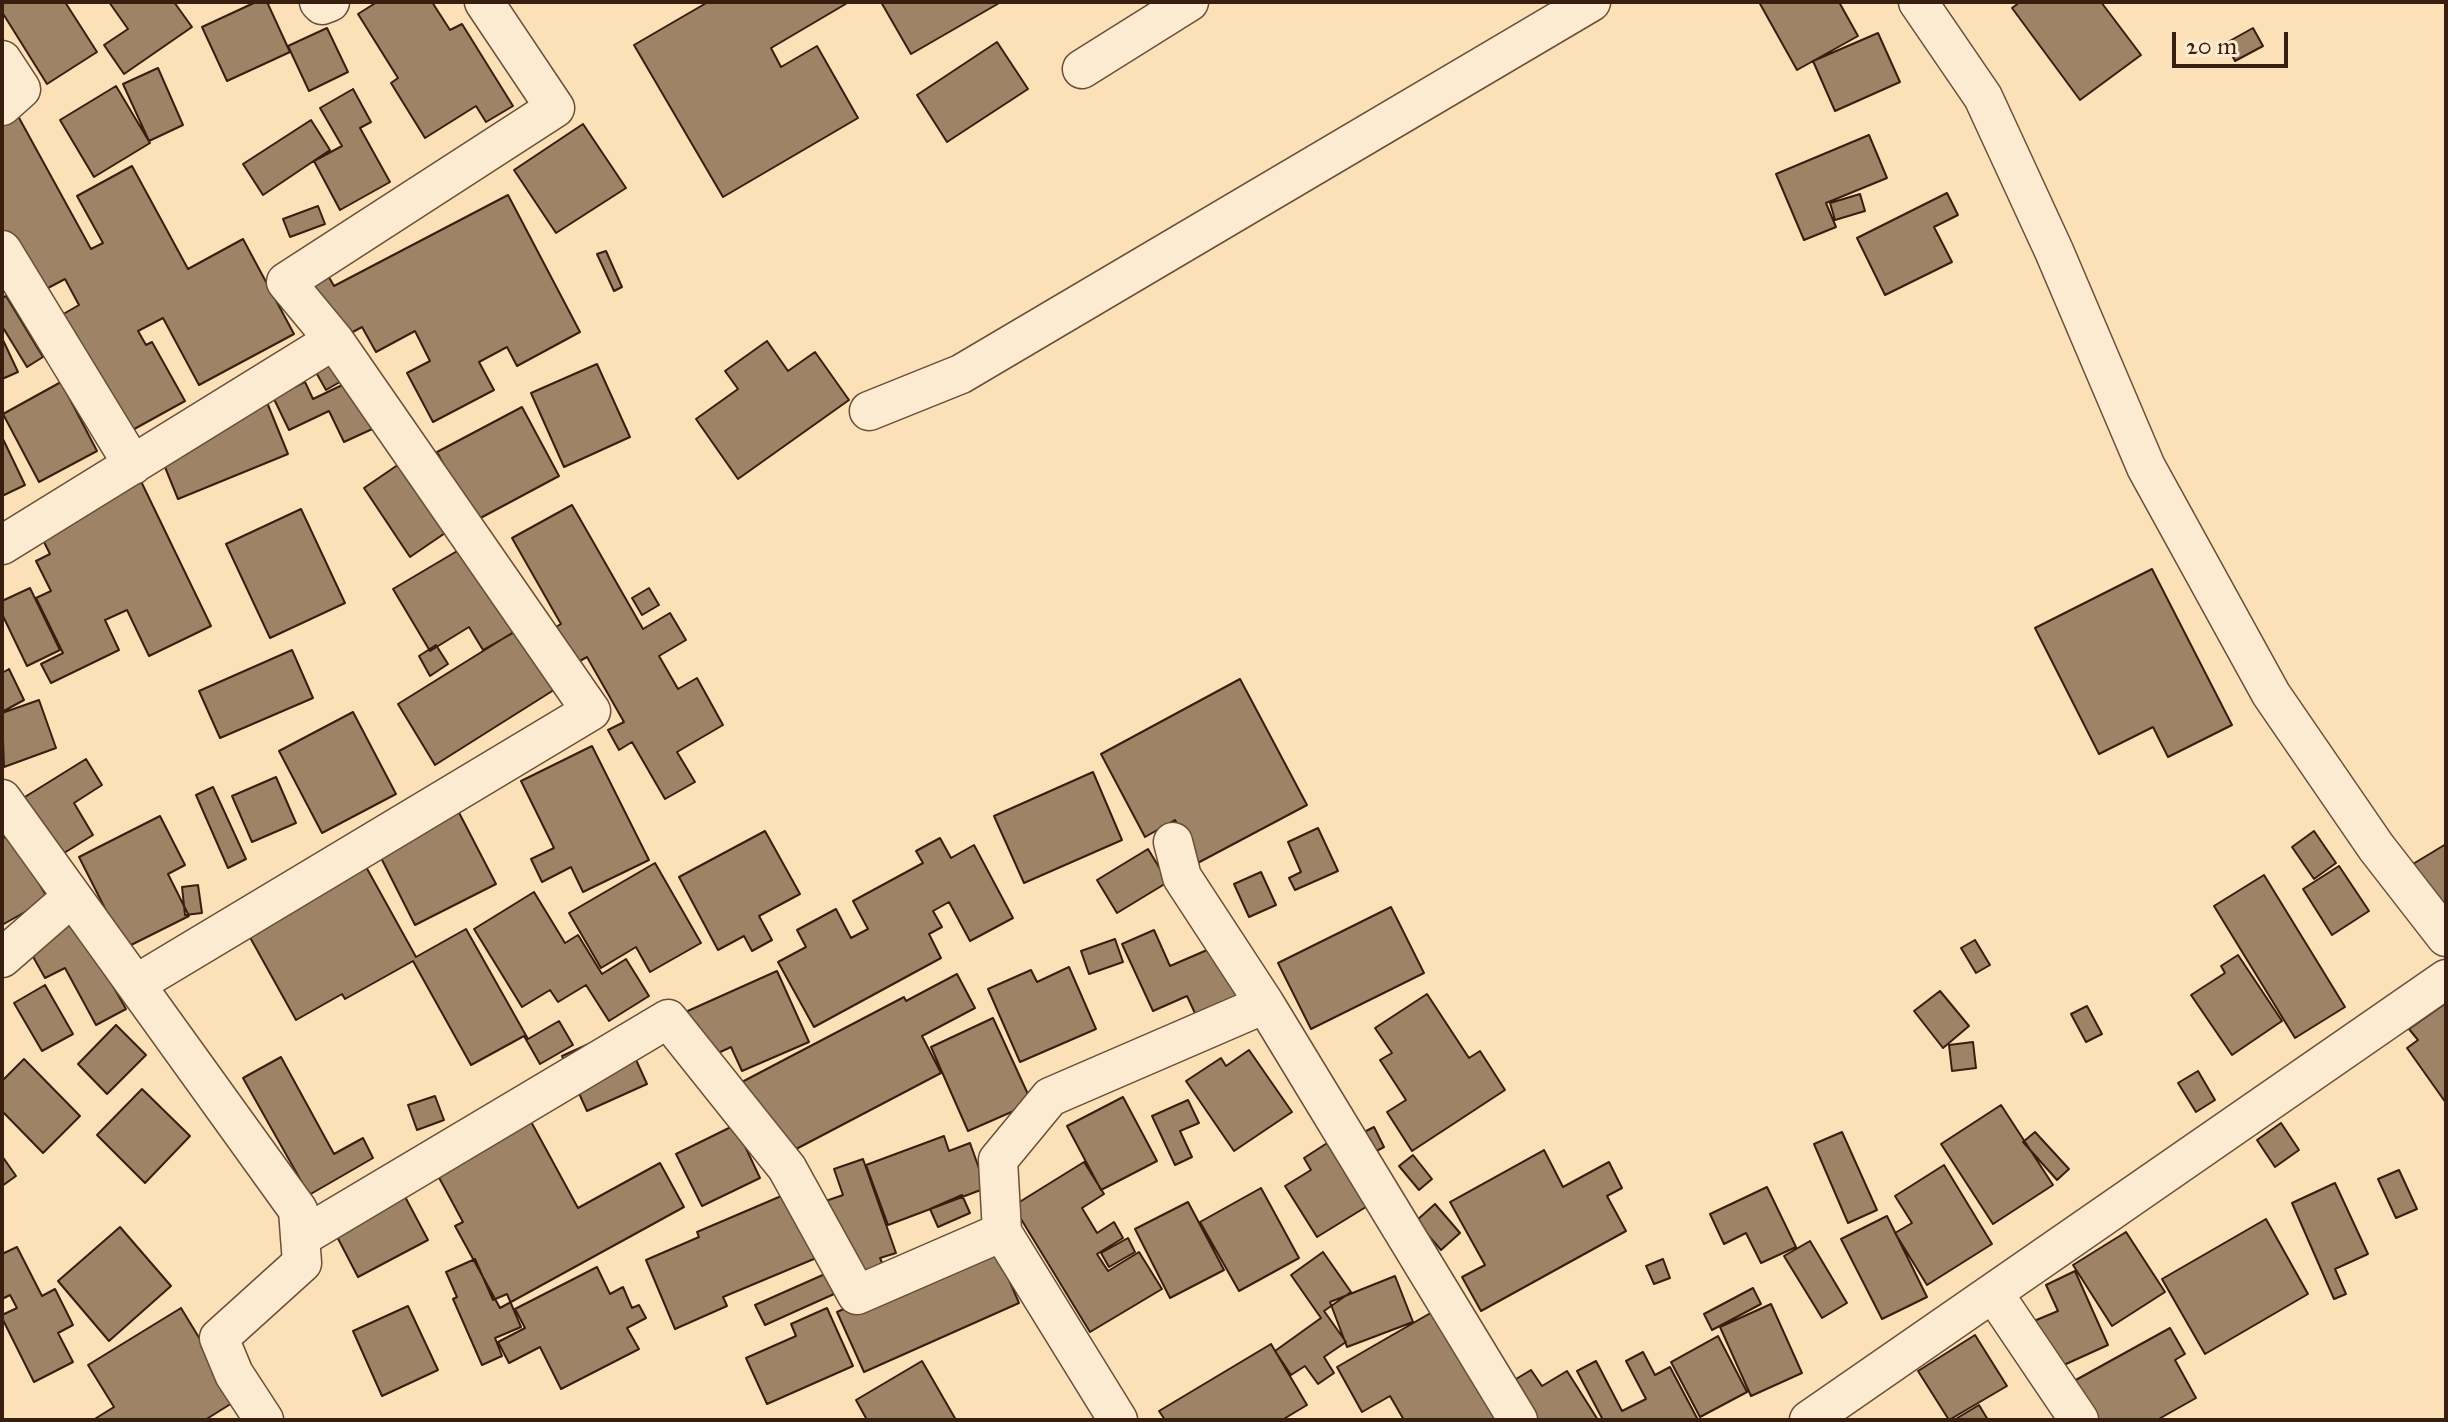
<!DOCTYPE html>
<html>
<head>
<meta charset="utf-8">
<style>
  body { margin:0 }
  #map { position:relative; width:2448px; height:1422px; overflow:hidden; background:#fce0b8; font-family:"IM FELL Great Primer",serif }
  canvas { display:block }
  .frame { position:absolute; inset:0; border:4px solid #381e0e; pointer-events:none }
  .scale { position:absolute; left:2172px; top:32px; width:116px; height:36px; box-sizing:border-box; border:4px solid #381e0e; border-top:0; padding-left:10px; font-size:24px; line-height:28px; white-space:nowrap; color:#381e0e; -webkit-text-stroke:6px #fdebd1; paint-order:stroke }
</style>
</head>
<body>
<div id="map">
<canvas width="2448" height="1422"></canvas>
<div class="frame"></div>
<div class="scale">20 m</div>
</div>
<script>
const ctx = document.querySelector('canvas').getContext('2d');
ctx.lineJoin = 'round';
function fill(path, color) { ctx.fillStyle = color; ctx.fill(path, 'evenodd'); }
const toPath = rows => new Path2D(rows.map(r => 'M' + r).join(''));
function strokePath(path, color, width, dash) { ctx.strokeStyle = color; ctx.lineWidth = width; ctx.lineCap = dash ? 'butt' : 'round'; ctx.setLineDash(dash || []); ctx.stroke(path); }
const building = toPath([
  [2,2,65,2,97,52,47,84,2,12,2,2],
  [109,2,174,2,192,27,124,74,104,45,128,29,109,2],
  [256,2,267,2,290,52,227,81,202,27,256,2],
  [377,2,432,2,450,30,462,24,513,106,486,122,476,106,425,138,391,83,398,78,358,14,377,2],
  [708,2,849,2,771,48,781,67,817,46,858,118,723,197,634,45,708,2],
  [881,2,1001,2,911,54,881,2],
  [1759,2,1839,2,1858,36,1797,70,1759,2],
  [2020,2,2101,2,2141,55,2080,100,2012,8,2020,2],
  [327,28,348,72,309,91,288,46,327,28],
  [2253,28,2263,46,2235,61,2226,43,2253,28],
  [1878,33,1900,82,1835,111,1813,61,1878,33],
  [997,42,1028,89,947,142,917,95,997,42],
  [158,68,183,125,149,141,123,84,158,68],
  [116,86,150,143,94,177,60,120,116,86],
  [353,89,371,122,360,128,390,182,340,210,314,161,342,146,320,108,353,89],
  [18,116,91,249,103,243,77,196,132,166,188,269,243,239,294,334,199,385,163,318,138,331,146,345,152,342,185,401,118,438,53,320,79,305,65,279,31,297,2,244,2,125,18,116],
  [311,120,330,150,263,195,243,164,311,120],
  [583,124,626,188,556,233,514,170,583,124],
  [1869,135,1887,178,1826,203,1836,227,1804,240,1776,174,1869,135],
  [1947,193,1958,215,1934,227,1952,262,1885,295,1857,238,1947,193],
  [1860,194,1865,211,1835,220,1830,203,1860,194],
  [508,195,580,332,517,366,507,347,479,362,494,390,433,422,407,373,430,361,415,331,376,352,362,327,340,339,305,274,322,265,334,286,508,195],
  [318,206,325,224,290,237,283,219,318,206],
  [606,251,622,287,614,291,597,254,606,251],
  [6,296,43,357,27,367,2,326,2,298,6,296],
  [2,338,18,372,2,379,2,338],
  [767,341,788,371,815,352,849,400,738,479,696,419,738,389,725,371,767,341],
  [340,352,352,375,326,390,313,367,340,352],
  [597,364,630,437,564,467,531,393,597,364],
  [359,377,381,425,344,442,329,411,289,430,273,397,305,382,313,399,359,377],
  [61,382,97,451,39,482,3,414,61,382],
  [266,400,288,454,178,499,156,445,266,400],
  [522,407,559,476,473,522,437,452,522,407],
  [2,437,25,485,2,496,2,437],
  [405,460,451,529,410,557,364,488,405,460],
  [136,471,211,626,149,656,127,610,105,620,119,650,51,683,41,664,63,653,36,598,51,591,36,561,50,554,33,520,136,471],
  [572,505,643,629,670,613,686,640,659,656,678,689,697,678,723,725,677,752,695,782,665,799,632,742,619,750,608,730,624,722,587,657,567,668,547,632,561,624,512,538,572,505],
  [301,509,345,603,270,638,226,544,301,509],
  [469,544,520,629,483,650,469,627,430,651,393,589,469,544],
  [2152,569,2232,725,2168,757,2153,727,2099,754,2035,628,2152,569],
  [30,588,60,650,27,666,2,614,2,601,30,588],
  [649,588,659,605,642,615,632,598,649,588],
  [520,628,557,688,435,765,398,704,520,628],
  [436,645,448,664,430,676,419,656,436,645],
  [292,650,313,698,220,738,199,691,292,650],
  [9,669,24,700,2,712,2,673,9,669],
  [1240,679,1307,805,1192,866,1188,845,1175,820,1145,837,1101,754,1240,679],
  [39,700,56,748,4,767,2,713,39,700],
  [353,712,396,794,322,833,279,751,353,712],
  [592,746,649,860,583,892,571,867,542,882,531,859,554,848,521,781,592,746],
  [86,759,102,785,74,803,93,835,56,858,20,800,86,759],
  [1093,772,1122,840,1024,883,994,816,1093,772],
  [276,777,296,823,252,842,232,796,276,777],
  [213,787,246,859,228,868,196,795,213,787],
  [454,803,496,884,415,925,375,846,454,803],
  [160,816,185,865,168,874,189,916,125,948,79,857,160,816],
  [1318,828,1338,871,1295,890,1289,878,1301,872,1288,842,1318,828],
  [765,831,800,894,759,916,772,940,752,951,744,936,718,950,679,877,765,831],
  [2314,831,2336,863,2314,879,2292,847,2314,831],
  [11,834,48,899,2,925,2,839,11,834],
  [940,838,951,858,974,845,1013,918,970,941,949,902,933,911,942,927,929,934,941,958,814,1027,778,962,806,947,797,930,836,909,851,938,868,929,853,901,923,863,916,851,940,838],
  [2446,844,2446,931,2408,867,2446,844],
  [1148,849,1168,882,1117,913,1097,880,1148,849],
  [655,863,701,943,650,972,636,947,601,968,569,913,655,863],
  [365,865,416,957,466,929,528,1039,559,1021,573,1045,540,1064,524,1036,471,1065,413,961,345,999,342,994,296,1020,247,932,365,865],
  [2339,866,2369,911,2332,935,2303,889,2339,866],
  [1261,872,1276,905,1249,917,1234,884,1261,872],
  [2264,875,2345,1007,2295,1038,2214,906,2264,875],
  [198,885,202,913,185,915,182,887,198,885],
  [534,892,565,943,578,935,602,974,626,959,649,996,609,1021,586,985,558,1002,550,990,522,1007,474,929,534,892],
  [1391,907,1424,973,1311,1029,1278,963,1391,907],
  [75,919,126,1009,96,1025,65,968,45,978,27,946,75,919],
  [1154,930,1170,966,1214,947,1251,1001,1200,1024,1187,996,1153,1011,1122,944,1154,930],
  [1115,939,1123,962,1089,974,1081,951,1115,939],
  [1975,940,1990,965,1976,973,1961,948,1975,940],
  [2238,955,2282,1021,2232,1055,2191,995,2225,973,2221,966,2238,955],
  [1069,967,1096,1029,1020,1062,988,989,1031,970,1037,982,1069,967],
  [777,971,809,1042,742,1071,731,1047,701,1061,681,1014,777,971],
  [957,974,975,1008,922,1036,941,1073,779,1158,740,1083,904,997,906,1001,957,974],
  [45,985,73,1034,42,1051,14,1003,45,985],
  [1940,991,1969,1026,1943,1048,1914,1011,1940,991],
  [1427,994,1469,1058,1480,1051,1505,1090,1412,1151,1387,1112,1406,1100,1380,1060,1392,1053,1375,1028,1427,994],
  [2446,1003,2446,1103,2407,1048,2418,1040,2409,1029,2446,1003],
  [2087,1006,2102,1034,2086,1042,2071,1014,2087,1006],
  [993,1018,1032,1103,968,1131,931,1047,993,1018],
  [116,1025,146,1055,107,1094,78,1064,116,1025],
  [622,1029,647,1084,587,1111,562,1056,622,1029],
  [1973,1042,1976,1068,1952,1071,1949,1045,1973,1042],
  [1249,1050,1292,1112,1234,1151,1186,1081,1221,1058,1226,1066,1249,1050],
  [281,1057,334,1154,363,1138,373,1158,309,1195,243,1078,281,1057],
  [24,1059,80,1116,43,1153,2,1111,2,1081,24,1059],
  [2198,1071,2215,1100,2196,1112,2178,1083,2198,1071],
  [142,1089,190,1136,145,1183,97,1135,142,1089],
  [435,1096,444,1120,417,1130,408,1105,435,1096],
  [517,1096,578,1208,660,1163,684,1207,500,1308,455,1226,463,1222,423,1148,517,1096],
  [1123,1097,1157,1161,1101,1190,1067,1126,1123,1097],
  [1188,1100,1199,1123,1180,1131,1192,1157,1175,1165,1152,1116,1188,1100],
  [2001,1105,2053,1185,1993,1224,1941,1144,2001,1105],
  [2281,1123,2299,1150,2275,1167,2257,1140,2281,1123],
  [735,1125,760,1178,702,1206,676,1154,735,1125],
  [1374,1127,1384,1147,1371,1154,1362,1133,1374,1127],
  [1842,1132,1877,1210,1848,1223,1814,1144,1842,1132],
  [2035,1132,2069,1169,2057,1180,2023,1142,2035,1132],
  [944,1136,949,1151,970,1143,986,1188,888,1225,866,1165,944,1136],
  [1335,1138,1374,1202,1317,1237,1285,1186,1311,1170,1304,1158,1335,1138],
  [1544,1150,1563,1187,1609,1162,1622,1188,1607,1196,1626,1231,1481,1311,1462,1277,1485,1265,1450,1202,1544,1150],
  [1413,1155,1432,1179,1419,1190,1399,1166,1413,1155],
  [2,1156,16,1176,2,1186,2,1156],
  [863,1159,896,1253,880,1258,886,1272,852,1284,823,1202,843,1195,834,1169,863,1159],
  [1084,1162,1104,1194,1082,1208,1097,1233,1114,1222,1123,1238,1097,1254,1108,1271,1139,1252,1162,1289,1090,1332,1013,1206,1084,1162],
  [1944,1165,1992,1244,1927,1285,1895,1233,1912,1223,1895,1196,1944,1165],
  [2399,1170,2417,1209,2396,1218,2378,1179,2399,1170],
  [2335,1183,2368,1254,2335,1269,2346,1294,2334,1299,2292,1203,2335,1183],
  [1767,1187,1796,1247,1761,1263,1746,1233,1724,1244,1710,1214,1767,1187],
  [1261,1188,1299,1258,1239,1291,1200,1222,1261,1188],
  [402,1191,428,1240,358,1277,332,1227,402,1191],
  [793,1191,821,1256,723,1297,727,1306,675,1329,646,1260,699,1237,697,1232,793,1191],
  [962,1195,970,1213,938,1227,930,1209,962,1195],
  [1188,1202,1224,1270,1170,1298,1135,1229,1188,1202],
  [1435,1204,1460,1233,1441,1250,1416,1221,1435,1204],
  [1887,1216,1927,1297,1882,1319,1841,1239,1887,1216],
  [2266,1219,2308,1294,2205,1354,2162,1279,2266,1219],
  [120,1227,171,1286,109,1341,58,1281,120,1227],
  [2126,1232,2165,1292,2112,1326,2073,1265,2126,1232],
  [1128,1238,1135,1252,1109,1267,1101,1253,1128,1238],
  [1810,1241,1847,1303,1822,1318,1784,1256,1810,1241],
  [993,1243,1019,1303,864,1372,837,1312,993,1243],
  [17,1247,42,1296,55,1289,73,1325,58,1333,73,1362,34,1382,2,1318,2,1315,17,1308,10,1295,2,1299,2,1254,17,1247],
  [1323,1252,1351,1292,1324,1311,1346,1342,1324,1357,1334,1373,1318,1384,1305,1366,1291,1375,1275,1351,1321,1318,1291,1275,1323,1252],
  [475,1259,493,1300,507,1294,521,1327,495,1338,502,1356,482,1365,453,1299,457,1297,446,1272,475,1259],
  [1663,1259,1670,1278,1654,1284,1646,1266,1663,1259],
  [597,1267,610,1294,623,1287,632,1308,639,1305,646,1318,627,1328,639,1349,561,1389,540,1347,509,1363,498,1342,525,1328,515,1309,597,1267],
  [2075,1271,2108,1345,2055,1369,2034,1321,2058,1311,2046,1285,2075,1271],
  [825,1274,834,1294,765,1325,755,1305,825,1274],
  [1395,1276,1413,1322,1347,1347,1330,1302,1395,1276],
  [1753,1288,1761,1304,1712,1330,1704,1314,1753,1288],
  [1771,1304,1802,1373,1751,1396,1720,1327,1771,1304],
  [408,1306,438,1370,382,1396,353,1331,408,1306],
  [181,1308,237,1400,205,1420,93,1420,114,1407,88,1365,181,1308],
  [827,1308,853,1366,767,1404,746,1358,796,1336,791,1324,827,1308],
  [1434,1311,1498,1420,1404,1420,1390,1396,1362,1412,1337,1367,1434,1311],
  [2170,1328,2185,1354,2175,1360,2196,1398,2157,1420,2096,1420,2074,1381,2170,1328],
  [1975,1335,2007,1386,1949,1420,1918,1371,1975,1335],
  [1718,1336,1747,1392,1700,1417,1671,1362,1718,1336],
  [1271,1344,1307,1405,1282,1420,1165,1420,1159,1411,1271,1344],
  [1643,1352,1655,1375,1670,1367,1698,1420,1603,1420,1577,1371,1596,1361,1622,1411,1646,1399,1626,1361,1643,1352],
  [922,1361,956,1420,867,1420,856,1400,922,1361],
  [1531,1370,1542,1386,1567,1371,1598,1420,1533,1420,1501,1388,1531,1370],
  [1979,1405,1988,1420,1954,1420,1979,1405]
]);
fill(building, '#9e8366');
strokePath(building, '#381e0e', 2);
const minor = toPath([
  [319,2,322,5,330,2],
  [1918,2,1983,97,2054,251,2146,467,2271,694,2376,847,2446,937],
  [2,60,21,89,2,106],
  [1082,69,1189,2],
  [2,250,133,465],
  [869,411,961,374,1591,2],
  [2,545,334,340,286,282,555,108,484,2],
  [2,799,298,1210,302,1263,219,1338,234,1374,264,1420],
  [1173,842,1182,877,1265,1004,1518,1420],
  [2,958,72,897],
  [136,984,591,711,334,340],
  [1002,1232,998,1160,1050,1097,1265,1004],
  [300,1238,668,1019,787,1168,857,1295,1002,1232,1118,1420],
  [1994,1294,2079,1420],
  [1809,1420,2446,979]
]);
strokePath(minor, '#694e38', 41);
strokePath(minor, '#fdebd1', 38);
</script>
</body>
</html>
